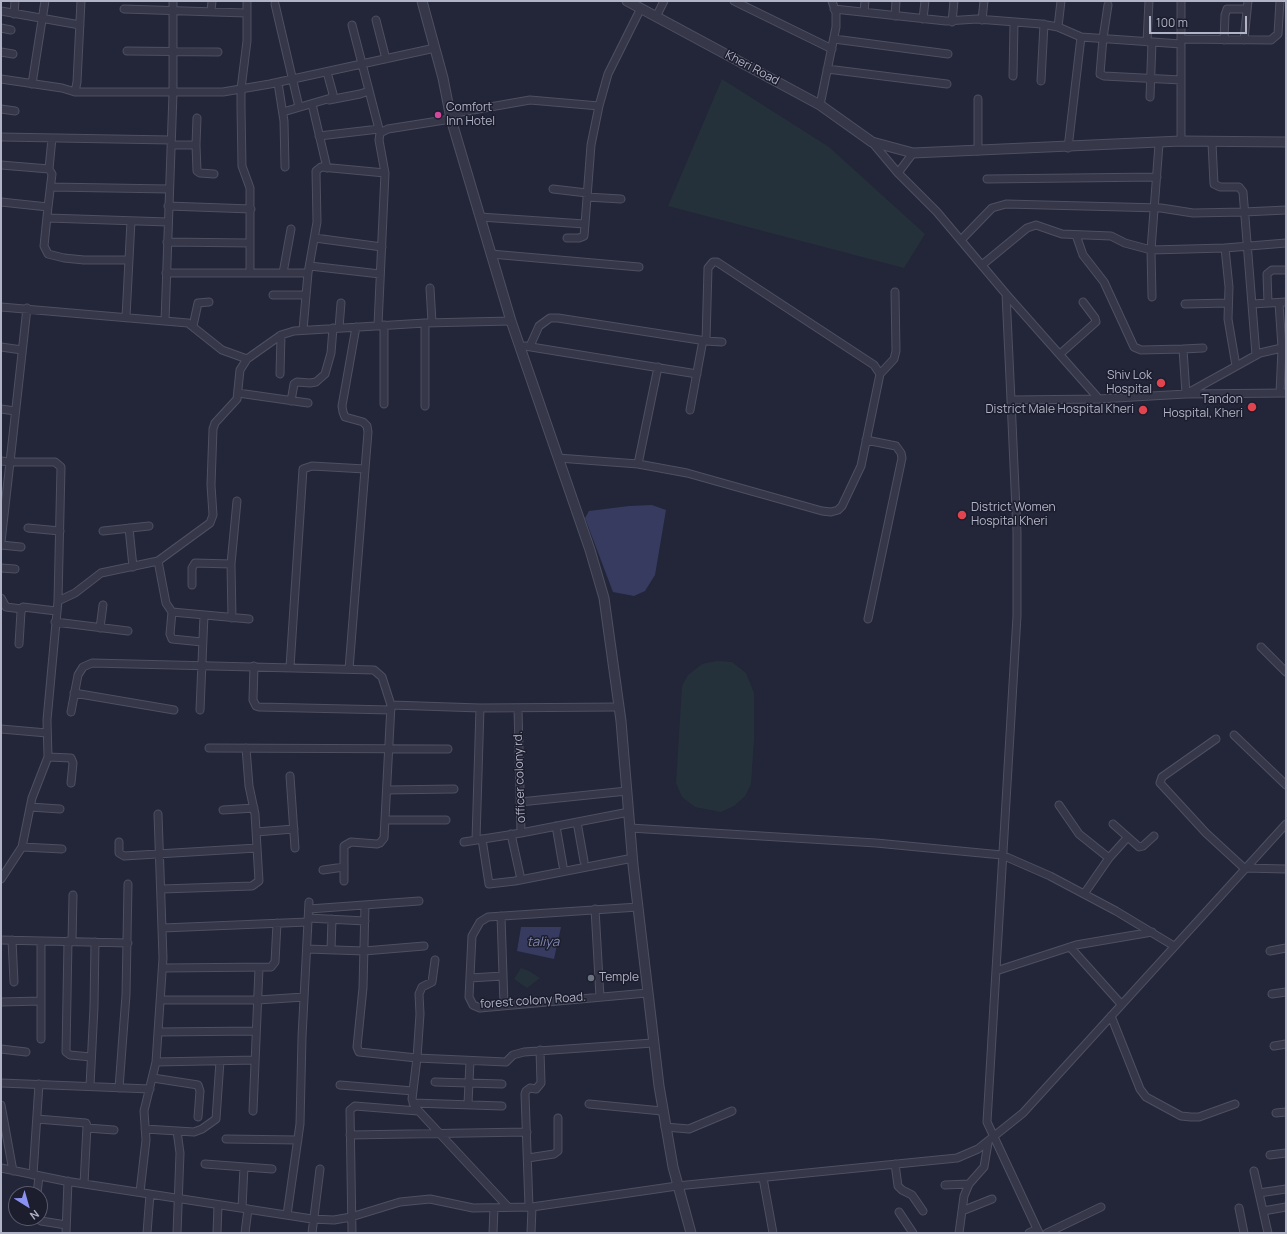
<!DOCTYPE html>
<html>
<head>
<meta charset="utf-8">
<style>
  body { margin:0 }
  #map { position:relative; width:1287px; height:1234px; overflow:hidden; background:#232539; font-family:Manrope,sans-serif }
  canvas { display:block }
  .frame { position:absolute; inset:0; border:2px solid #b1b3c6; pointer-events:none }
  .north { position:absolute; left:8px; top:1186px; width:40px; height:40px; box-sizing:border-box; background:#1c1e2e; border:1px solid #585a6b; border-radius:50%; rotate:143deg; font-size:11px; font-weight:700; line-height:16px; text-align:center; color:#b1b3c6 }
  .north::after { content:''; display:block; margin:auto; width:14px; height:18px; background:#8991f3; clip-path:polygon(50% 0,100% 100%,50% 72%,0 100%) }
  .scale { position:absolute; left:1149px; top:16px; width:98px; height:18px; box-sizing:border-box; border:2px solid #b1b3c6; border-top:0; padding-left:5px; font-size:12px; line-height:14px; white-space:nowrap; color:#b1b3c6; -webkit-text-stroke:3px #1c1e2e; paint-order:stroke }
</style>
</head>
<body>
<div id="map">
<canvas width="1287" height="1234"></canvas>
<div class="frame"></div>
<div class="north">N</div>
<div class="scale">100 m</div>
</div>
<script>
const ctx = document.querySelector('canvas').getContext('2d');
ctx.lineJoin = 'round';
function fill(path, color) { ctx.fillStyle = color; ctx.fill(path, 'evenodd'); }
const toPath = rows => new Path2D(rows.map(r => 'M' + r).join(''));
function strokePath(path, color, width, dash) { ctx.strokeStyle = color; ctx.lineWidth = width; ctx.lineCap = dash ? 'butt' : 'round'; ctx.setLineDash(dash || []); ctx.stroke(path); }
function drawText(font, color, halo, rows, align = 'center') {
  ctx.font = font + ' Manrope,sans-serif'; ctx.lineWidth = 3; ctx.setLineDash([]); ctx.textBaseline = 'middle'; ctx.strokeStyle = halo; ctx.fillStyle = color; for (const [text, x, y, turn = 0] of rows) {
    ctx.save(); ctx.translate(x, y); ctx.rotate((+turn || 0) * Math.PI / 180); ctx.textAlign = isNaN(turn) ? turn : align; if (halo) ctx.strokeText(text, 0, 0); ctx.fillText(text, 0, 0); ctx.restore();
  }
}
fill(toPath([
  [722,79,829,147,925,234,904,268,668,206],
  [717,661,732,662,746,673,754,693,754,739,751,784,745,796,734,806,721,812,695,807,682,797,676,783,682,686,688,675,702,664],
  [521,968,529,971,540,978,527,988,514,979]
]), '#25313a');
fill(toPath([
  [652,505,666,510,655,575,645,591,634,596,613,592,585,518,589,511,629,506],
  [521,927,561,927,554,959,517,951]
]), '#373b5f');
const minor = toPath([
  [247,1,247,41,241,89,241,107,242,166,250,188,250,273],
  [734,1,832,49],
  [1181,1,1181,141],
  [275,4,299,107],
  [1108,5,1103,38,1100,74,1104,76,1181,80],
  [124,9,246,13],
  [834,9,946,21,977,19,1041,24,1058,27,1081,37,1181,44],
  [1,11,80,25],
  [211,11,212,1],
  [864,12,865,1],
  [14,14,15,1],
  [895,16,896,1],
  [656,17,664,1],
  [923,19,925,1],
  [376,20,386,59],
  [982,20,984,1],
  [952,22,954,1],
  [352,25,380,133],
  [1058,27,1061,1],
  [1,28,11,30],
  [834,39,948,54],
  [1181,39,1271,40,1278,34,1280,1],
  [1224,40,1225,15,1227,9,1247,9],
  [1244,40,1248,1],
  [1147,42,1149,1],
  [127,51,218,52],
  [1,52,13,54],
  [827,69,947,84],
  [1013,76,1014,22],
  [1,79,62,88,75,92,77,82,81,1],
  [1041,81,1044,24],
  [278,83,284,121,285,167],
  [32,84,45,1],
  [75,92,223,92,270,84,435,48],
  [1150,97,1152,42],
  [329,100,360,94,369,91],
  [312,104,327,168],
  [820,105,836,27,836,13,832,1],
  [1,109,15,111],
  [283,112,331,98,333,94,327,72],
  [450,114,530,100,599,106],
  [319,136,379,129],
  [1,137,171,140],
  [872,142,898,173,937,212,1006,294,1099,399],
  [1212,143,1214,184,1220,187,1239,187,1243,192,1256,355],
  [171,145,196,145,197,171,200,173,214,174],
  [196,145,197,118],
  [1068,148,1081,37],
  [978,151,978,99],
  [1,165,49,169,52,174,48,207],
  [49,169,52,138],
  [898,173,913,153],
  [987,179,1157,177],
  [51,187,169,189],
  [553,189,587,193],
  [587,197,621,199],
  [1,202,48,207,44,246,48,254,64,258,84,260,129,260],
  [168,206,251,209],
  [480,217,585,224,591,145,599,106,608,74,641,8],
  [48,218,168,222],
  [1076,235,1083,255,1104,282,1134,347,1141,350,1183,349,1186,394,1260,353,1286,347],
  [315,238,382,247],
  [567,238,579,238,584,236,585,224],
  [961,240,992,208,1006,204,1161,208,1193,213,1244,212,1286,210],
  [167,242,250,243],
  [1225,248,1229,287,1228,319,1236,366],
  [491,254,639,267],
  [982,265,1027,228,1036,225,1062,234,1111,236,1125,243,1151,250,1225,248,1286,243],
  [310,266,380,274],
  [166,273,308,273],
  [283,273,291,229],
  [430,288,432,322],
  [1006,294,1011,400,1099,399,1186,394,1286,393],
  [273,295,306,295],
  [1152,297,1151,250,1159,144],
  [1268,303,1267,274,1272,270,1286,270],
  [1279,303,1282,348,1280,393],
  [1185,304,1228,303],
  [1252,304,1286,302],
  [1,307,188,323,222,350,247,359],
  [27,308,10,462,55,462,61,467,58,601],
  [126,317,131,221],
  [165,321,173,93,173,1],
  [425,323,425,406],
  [378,325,385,173,379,140,380,133,388,129,451,119],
  [384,325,384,404],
  [193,326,198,303,209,302],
  [339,328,341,303],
  [303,330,308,273,317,222,316,171,321,167,385,173],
  [706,341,722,342],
  [525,346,697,374],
  [530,346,539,326,550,318,558,318,706,341,708,268,713,262,717,262,874,365,880,374,861,466,842,506,838,510,831,512,822,511,687,473,638,464],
  [1,347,22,350],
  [1183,349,1203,348],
  [1060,354,1096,322,1095,318,1083,302],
  [280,374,281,335],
  [880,374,894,359,896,351,895,292],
  [238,393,308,403],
  [1011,400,1017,532,1017,616,987,1122,1039,1233],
  [291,401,294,384,297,382,310,383,316,382,325,374,331,353,333,328],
  [1,409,15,411],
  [690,410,703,340],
  [866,440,896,446,901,453,902,458,868,619],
  [558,458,638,464,658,367],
  [1,461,10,462,1,542],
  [28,528,60,531],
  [129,528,133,567],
  [103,531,149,526],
  [1,545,21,547],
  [158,561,166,603,172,612,249,619],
  [231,564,237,501],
  [1,568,15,569],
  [192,585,192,568,195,563,231,564,232,618],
  [1,598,6,607,22,609],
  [172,612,170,634,172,639,202,642],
  [55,622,128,631],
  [100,628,103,605],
  [19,644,21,612,23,607,56,611],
  [1261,647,1286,672],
  [254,666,253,700,256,706,259,707,391,710],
  [290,667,303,469,312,466,365,469],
  [349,669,368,432,367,426,363,422,345,417,343,412,342,406,356,327],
  [74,693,174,710],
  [518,708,521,833,629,812],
  [200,710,204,615],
  [71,712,78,675,83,667,92,663,374,670,382,677,391,705,480,708,619,707],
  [1,729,47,733],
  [1234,735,1286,785],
  [1216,739,1162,777,1160,783,1206,833,1244,868,1286,869],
  [209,748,448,749],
  [48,757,71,758,73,763,71,783],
  [290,776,295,848],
  [387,790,454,789],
  [520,802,627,791],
  [1059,805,1079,834,1109,858],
  [30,807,60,809],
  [223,810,254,808],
  [386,820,446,820],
  [577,822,584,861],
  [1113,824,1139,847,1143,846,1154,836],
  [556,826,563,866],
  [630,828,876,843,1002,855,1050,876,1116,911,1174,946],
  [256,832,294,829],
  [511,834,520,875],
  [482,839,489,884,515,881,633,858],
  [476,840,480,708],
  [119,842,119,853,124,856,257,848],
  [464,842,521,833],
  [22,847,62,849],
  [323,870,344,867],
  [1,879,22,847,32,798,48,757,47,720,58,601,75,593,101,573,158,561,210,523,213,515,211,485,213,429,215,423,237,399,240,370,247,359,281,335,294,331,425,323,511,321],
  [344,881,344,846,351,842,377,844,380,843,384,838,391,705],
  [162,889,252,886,259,881,255,814,249,786,246,748],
  [1084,894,1109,858,1127,838],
  [365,905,363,988,357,1047,359,1052,417,1058,420,1014,419,994,422,987,432,982,435,960],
  [638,907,488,917,480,922,472,936,469,997,473,1005,480,1008,647,993],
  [309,909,419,901],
  [595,909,600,997],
  [501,916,504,1005],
  [308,918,365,921],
  [163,928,308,922],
  [1,940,128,943],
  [12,940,14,982],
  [41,941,41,1039],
  [68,941,66,1052,70,1055,91,1057],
  [72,942,73,895],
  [1070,947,1121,1004],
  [307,949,364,951,424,946],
  [331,950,332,919],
  [1270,951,1286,948],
  [163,968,271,967,275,962,277,923],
  [996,971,1076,945,1152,932],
  [470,978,503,976],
  [1272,994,1286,992],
  [161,1000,258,1000,304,997],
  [1,1002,41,1001],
  [1111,1016,1140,1089,1146,1097,1181,1116,1191,1117,1199,1117,1235,1104],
  [159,1032,256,1031],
  [1274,1046,1286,1044],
  [1,1049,26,1052],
  [156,1062,255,1060],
  [153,1078,198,1085,200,1091,198,1117],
  [435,1082,502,1084],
  [1,1083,150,1089],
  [340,1085,413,1091],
  [90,1086,94,1007,95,942],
  [119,1088,126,995,128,884],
  [413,1103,502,1106],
  [468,1104,470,1061],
  [589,1104,662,1111],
  [1,1105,13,1171],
  [253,1111,259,968],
  [1276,1113,1286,1112],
  [37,1119,86,1123,87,1126,84,1184],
  [665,1127,689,1129,732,1111],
  [87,1128,114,1130],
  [145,1129,194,1132,202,1129,216,1119,220,1061],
  [350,1135,527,1132],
  [226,1139,298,1140],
  [1270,1155,1286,1153],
  [528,1158,554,1154,558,1151,558,1118],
  [205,1164,272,1169],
  [895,1164,898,1186,902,1190,912,1195,923,1211],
  [1,1168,65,1181,312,1219,334,1220,351,1217,400,1202,430,1199,473,1208,532,1207,677,1186,957,1158,978,1149,1023,1113,1286,824],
  [1254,1171,1268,1233],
  [33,1175,39,1084],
  [763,1178,773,1233],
  [945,1185,969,1184],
  [140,1192,146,1140,144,1111,156,1062,163,958,158,814],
  [1259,1193,1286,1189],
  [37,1194,39,1176],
  [508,1207,415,1107,412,1099,417,1058,506,1062,513,1055,524,1052,653,1043],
  [529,1207,525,1094,526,1091,530,1088,536,1089,541,1083,540,1050],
  [242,1208,244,1167],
  [1239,1208,1244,1233],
  [962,1211,992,1199],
  [1263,1211,1286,1207],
  [899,1212,913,1233],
  [287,1215,300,1124,302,1037,309,902],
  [37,1218,41,1221,66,1225],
  [66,1233,68,1181],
  [147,1233,150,1194],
  [177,1233,180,1153,177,1131],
  [217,1233,218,1205],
  [245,1233,248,1209],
  [312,1233,320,1169],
  [352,1233,350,1110,355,1106,418,1111],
  [493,1233,494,1208],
  [531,1233,532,1207],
  [959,1233,964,1196,969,1184,984,1167,988,1143],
  [1029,1233,1037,1229],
  [1047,1233,1101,1207]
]);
const tertiary = toPath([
  [422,1,443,78,451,119,511,321,590,550,604,598,621,721,633,865,659,1086,673,1167,691,1233],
  [627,1,820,105,872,142,913,153,1181,141,1286,142]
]);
strokePath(minor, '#4e5061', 9);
strokePath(tertiary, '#4e5061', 11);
strokePath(minor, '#36384a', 7);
strokePath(tertiary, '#36384a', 9);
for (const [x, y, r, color] of [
  [438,115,4,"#d1479c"],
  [1161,383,5,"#e0444e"],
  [1252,407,5,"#e0444e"],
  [1143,410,5,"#e0444e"],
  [962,515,5,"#e0444e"],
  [591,978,4,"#6b7280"]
]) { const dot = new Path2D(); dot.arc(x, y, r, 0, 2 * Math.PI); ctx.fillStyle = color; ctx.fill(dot); strokePath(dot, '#1c1e2e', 1.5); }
drawText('12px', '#b1b3c6', '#1c1e2e', [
  ["Kheri Road",752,68,28],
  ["officer colony rd.",520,777,-92],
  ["forest colony Road.",533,1001,-4]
]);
drawText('12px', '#b1b3c6', '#1c1e2e', [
  ["Comfort",446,108],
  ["Inn Hotel",446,122],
  ["Shiv Lok",1152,376,"right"],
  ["Hospital",1152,390,"right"],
  ["Tandon",1243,400,"right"],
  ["Hospital, Kheri",1243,414,"right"],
  ["District Male Hospital Kheri",1134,410,"right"],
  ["District Women",971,508],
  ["Hospital Kheri",971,522],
  ["Temple",599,978]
], 'left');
drawText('italic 13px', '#8287b1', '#1c1e2e', [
  ["taliya",543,942]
]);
</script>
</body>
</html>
